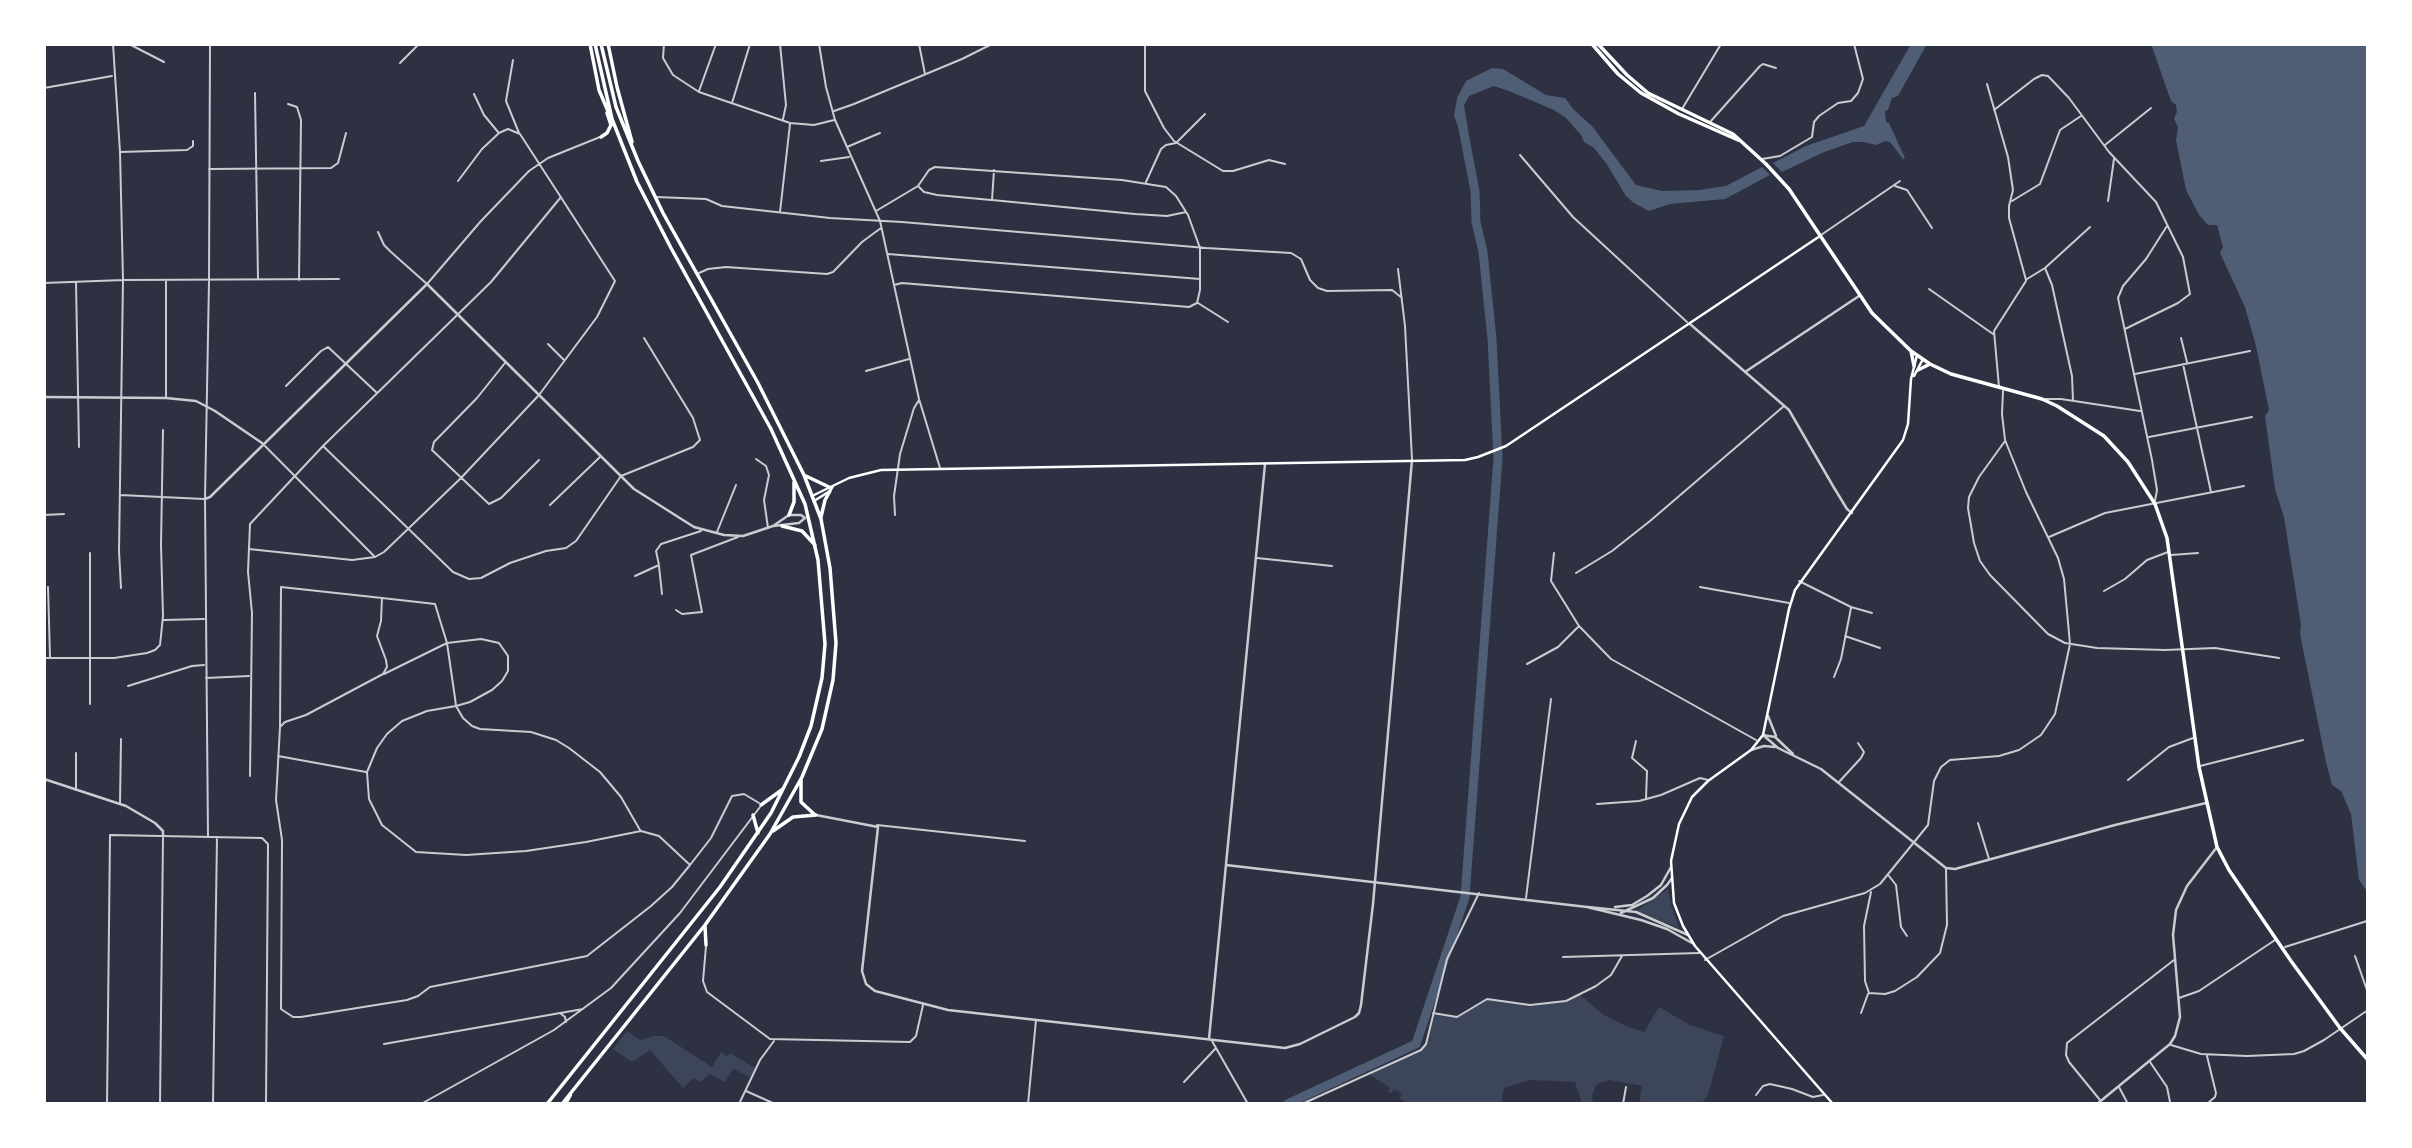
<!DOCTYPE html>
<html>
<head>
<meta charset="utf-8">
<style>
  body { margin:0 }
  #map { position:relative; width:2412px; height:1148px; overflow:hidden; background:#2d3142; font-family:"Fira Sans",sans-serif }
  canvas { display:block }
  .frame { position:absolute; inset:0; border:46px solid #fff; pointer-events:none }
</style>
</head>
<body>
<div id="map">
<canvas width="2412" height="1148"></canvas>
<div class="frame"></div>
</div>
<script>
const ctx = document.querySelector('canvas').getContext('2d');
ctx.lineJoin = 'round';
function fill(path, color) { ctx.fillStyle = color; ctx.fill(path, 'evenodd'); }
const toPath = rows => new Path2D(rows.map(r => 'M' + r).join(''));
function strokePath(path, color, width, dash) { ctx.strokeStyle = color; ctx.lineWidth = width; ctx.lineCap = dash ? 'butt' : 'round'; ctx.setLineDash(dash || []); ctx.stroke(path); }
fill(toPath([
  [1668,889,1671,905,1679,928,1636,911],
  [1579,994,1604,1015,1626,1026,1644,1032,1659,1007,1690,1025,1724,1036,1708,1095,1701,1104,1639,1104,1642,1086,1609,1080,1597,1084,1592,1095,1593,1103,1596,1104,1582,1104,1575,1082,1529,1080,1504,1088,1501,1104,1408,1104,1399,1098,1402,1093,1394,1090,1391,1093,1388,1092,1390,1088,1369,1074,1421,1050,1426,1043,1433,1013,1457,1017,1487,999,1531,1005,1566,1001],
  [627,1031,640,1040,655,1036,664,1036,712,1067,721,1052,727,1056,730,1053,755,1068,750,1077,733,1069,725,1082,710,1074,700,1082,694,1078,683,1088,650,1050,632,1062,613,1049]
]), '#3c4559');
fill(toPath([
  [1911,44,1927,44,1898,96,1892,98,1888,110,1885,111,1886,122,1889,123,1905,158,1903,159,1890,142,1885,141,1876,145,1863,142,1853,142,1824,152,1782,172,1773,163,1806,146,1864,126],
  [2151,44,2368,44,2368,893,2359,880,2351,814,2341,791,2332,785,2326,762,2300,634,2301,625,2284,517,2275,489,2265,416,2269,410,2256,346,2245,307,2220,253,2223,247,2217,225,2208,225,2199,215,2186,190,2176,140,2178,128,2174,118,2177,112,2176,105,2171,101],
  [1492,68,1503,69,1546,95,1565,98,1574,110,1592,126,1636,185,1662,191,1699,190,1726,186,1762,167,1770,175,1725,199,1670,204,1649,211,1634,203,1626,196,1606,163,1594,148,1584,142,1581,135,1566,118,1554,110,1509,91,1494,86,1469,96,1464,105,1468,129,1461,134,1454,116,1457,98,1466,81]
]), '#4f5d75');
strokePath(toPath([
  [1287,1104,1416,1044,1465,897,1498,458,1492,339,1483,252,1476,222,1475,191,1462,123]
]), '#4f5d75', 9);
strokePath(toPath([
  [113,44,120,152,123,280,119,551,121,588],
  [129,44,164,62],
  [664,44,663,58,673,75,699,92,790,123,814,125,834,120],
  [780,44,786,105,783,119],
  [819,44,826,87,835,120,880,221,919,399,940,468],
  [919,44,925,74],
  [1145,44,1145,91,1164,128,1174,141,1223,171,1233,171,1269,160,1285,164],
  [513,60,506,101,519,133],
  [400,63,419,44],
  [1987,84,2008,157,2013,190,2009,206,2009,218,2026,280],
  [44,88,112,76],
  [699,91,716,44],
  [255,93,258,279],
  [474,94,484,115,498,132],
  [732,103,750,44],
  [288,104,297,107,301,120,299,280],
  [1682,109,1721,44],
  [1994,110,2034,79,2042,75,2048,76,2069,98,2109,152,2156,202,2183,257,2190,294,2178,303,2125,329],
  [834,111,854,104,962,59,992,44],
  [1710,122,1760,66,1763,64,1776,68],
  [2105,145,2151,108],
  [847,147,880,133],
  [120,152,187,150,193,146,193,141],
  [1520,155,1573,217,1687,322],
  [1762,159,1780,156,1812,137,1814,122,1819,116,1838,103,1851,101,1858,93,1863,79,1854,44],
  [821,161,849,157],
  [209,169,331,168,338,163,346,133],
  [994,170,992,200,1135,214,1167,216,1186,212],
  [1146,182,1161,149,1166,145,1176,143,1205,114],
  [1895,186,1907,190,1932,228],
  [919,187,924,192,937,195,991,200],
  [656,197,706,199,722,206,830,218,902,222,1206,248,1291,253,1301,259,1310,280,1318,288,1327,291,1392,290,1402,298],
  [2012,201,2040,184,2060,130,2081,116],
  [2108,201,2114,159],
  [876,211,918,186,929,170,935,167,1122,180,1166,187,1176,196,1188,215,1200,248,1200,290,1197,303,1189,307,902,283,894,285],
  [780,212,790,124],
  [378,232,384,245,391,252,427,284,481,221,529,171,548,158,600,137],
  [1821,235,1900,181],
  [888,254,1200,279],
  [2045,268,2052,285,2072,376,2073,401],
  [1398,269,1405,326,1412,459],
  [699,273,708,269,726,267,827,274,833,272,862,242,881,228],
  [2027,279,2045,268,2090,227],
  [166,281,166,398],
  [76,282,79,447],
  [44,283,123,280,339,279],
  [1929,289,1993,334],
  [1198,303,1228,322],
  [2181,338,2187,362],
  [548,344,564,360],
  [505,363,477,398,434,442,432,450,489,504,501,498,539,460],
  [2183,364,2211,492],
  [866,371,909,359],
  [2135,374,2250,351],
  [286,386,321,351,328,347,376,392],
  [1999,387,1994,331,2026,281],
  [2045,399,2061,399,2140,411],
  [2149,437,2252,417],
  [2005,441,1979,477,1969,497,1968,508,1974,543,1980,561,1990,575,2048,634,2065,643,2097,648,2165,650,2215,648,2279,658],
  [265,446,374,556],
  [323,446,453,572,469,579,481,578,510,563,546,551,566,548,576,541,621,476,693,447,700,440,693,418,644,338],
  [756,459,766,466,769,475,764,500,768,528],
  [120,495,204,499],
  [2155,501,2157,490,2152,460,2118,298,2123,286,2146,259,2167,226],
  [550,505,600,457],
  [44,515,64,514],
  [895,515,894,496,900,454,914,408,919,400],
  [717,532,736,485],
  [2049,537,2105,513,2244,486],
  [249,549,352,560,375,557,384,552,461,478,539,395,597,317,615,281,520,134,508,129,499,133,482,149,458,181],
  [2171,555,2198,553],
  [1257,558,1332,566],
  [659,566,662,594],
  [1576,573,1612,551,1650,521,1784,406],
  [635,576,659,565,656,551,661,544,701,531],
  [1799,581,1851,607,1872,613],
  [48,587,50,657],
  [1700,587,1789,603],
  [2104,591,2125,579,2147,560,2168,552],
  [676,610,682,614,702,612,691,555,738,537],
  [164,620,204,619],
  [1579,626,1611,659,1756,740],
  [1845,636,1880,648],
  [44,658,114,658,147,653,155,650,160,645,163,616,161,545,163,430],
  [1527,664,1558,647,1579,626,1551,581,1554,553],
  [384,674,447,643,481,639,499,643,508,656,508,671,502,681,492,690,470,702,456,706,463,718,472,726,480,729,531,732,556,740,569,748,600,772,621,797,640,830],
  [1834,677,1841,659,1851,608],
  [206,678,249,676],
  [128,686,192,666,204,665],
  [90,704,90,553],
  [280,726,281,587,382,598],
  [1636,741,1632,758,1647,771,1646,799],
  [76,753,76,790],
  [278,756,366,772],
  [2200,766,2303,740],
  [250,776,252,613,248,572,250,524,323,446,491,282,561,197],
  [2128,780,2169,747,2193,738],
  [1839,782,1861,758,1864,752,1858,743],
  [120,803,121,739],
  [1597,804,1639,801,1661,795,1700,778,1708,780],
  [1978,823,1989,859],
  [877,825,1025,841],
  [208,836,205,499,209,281,210,44],
  [690,865,672,887,651,906,587,956,430,987,418,996,407,1000,301,1017,293,1017,281,1009,282,840,276,800,280,727,285,722,306,715,383,674,387,667,386,660,377,636,381,621,382,598,435,604,447,643,455,698,456,706,427,711,402,721,387,734,377,748,367,772,369,799,382,825,416,852,466,855,526,851,586,842,641,831,659,836,690,865,711,838,732,796,744,794,759,803],
  [1889,876,1896,885,1901,927,1907,936],
  [1871,892,1864,926,1865,981,1869,993,1885,994,1895,991,1917,977,1940,953,1947,925,1946,869],
  [1526,898,1551,699],
  [706,946,703,981,707,992,770,1039,910,1042,916,1036,923,1005],
  [2285,947,2367,921],
  [2355,956,2368,993],
  [1563,957,1699,953],
  [1705,960,1783,916,1865,893,1880,884,1928,825,1934,781,1941,767,1950,760,1999,756,2019,750,2041,735,2055,714,2070,644,2064,579,2058,558,2026,492,2005,440,2002,414,2003,391],
  [2179,998,2199,991,2275,940],
  [560,1013,565,1017,566,1022],
  [1433,1013,1457,1017,1487,999,1530,1005,1566,1001,1596,986,1611,975,1622,956],
  [1861,1013,1868,994],
  [1212,1041,1248,1104],
  [384,1044,583,1009],
  [2171,1045,2201,1054,2247,1056,2294,1054,2304,1051,2324,1040,2368,1010],
  [2207,1056,2216,1093,2215,1097,2208,1103],
  [2150,1062,2167,1087,2170,1102],
  [1184,1082,1216,1048],
  [2119,1087,2128,1104],
  [746,1091,775,1104],
  [1756,1095,1763,1086,1770,1084,1792,1089,1813,1097,1823,1095],
  [2100,1100,2069,1062,2066,1055,2067,1043,2174,960],
  [107,1104,110,835,262,838,268,844,266,1104],
  [160,1104,163,837],
  [213,1104,217,837],
  [421,1104,554,1030,611,988,680,913,760,807],
  [739,1104,760,1060,774,1041],
  [1028,1104,1036,1020],
  [1302,1104,1421,1050,1426,1044,1447,959,1479,893],
  [1623,1104,1626,1087]
]), '#caccd0', 2);
strokePath(toPath([
  [1690,324,1789,410,1833,486,1847,509,1852,513],
  [1745,372,1859,296],
  [44,397,166,398,196,401,215,411,262,443],
  [205,499,210,497,427,284,634,489,694,527,724,535,743,536,773,526,799,523,805,518,801,515,789,515,773,526],
  [1768,716,1776,736],
  [1763,735,1778,748,1821,769,1946,868,1955,869,2115,825,2206,803],
  [1763,735,1775,737,1793,754],
  [1751,750,1764,746,1775,747],
  [44,779,126,806,155,823,163,831,163,836],
  [816,815,878,827,862,971,866,984,875,991,948,1010,1285,1048,1300,1044,1355,1017,1359,1013,1361,1005,1373,904,1412,460],
  [1226,865,1587,907,1641,920,1667,929,1692,943],
  [1588,907,1636,912,1688,935],
  [1615,907,1632,905,1647,896,1661,885,1671,867],
  [1621,913,1653,898,1667,885,1672,878],
  [1209,1039,1265,464],
  [2097,1104,2170,1044,2175,1036,2180,1017,2173,935,2176,910,2187,886,2217,847]
]), '#caccd0', 2.5);
strokePath(toPath([
  [1914,376,1923,359],
  [812,496,849,478,881,470,1465,460,1478,457,1506,446,1820,236],
  [814,501,830,491,833,486],
  [566,1104,571,1095],
  [1833,1104,1695,946,1683,926,1674,903,1671,861,1679,824,1692,797,1708,781,1751,750,1763,735,1789,609,1795,590,1903,440,1908,424,1911,379,1917,355]
]), '#fff', 2.5);
strokePath(toPath([
  [1592,44,1618,74,1641,93,1679,114,1738,140],
  [1598,44,1627,75,1648,93,1733,134,1766,164,1789,189,1872,313,1911,351,1930,364,1951,374,2042,399,2057,406,2104,436,2128,462,2155,504,2167,538,2199,767,2217,847,2229,870,2291,961,2340,1028,2368,1060],
  [1911,351,1914,366],
  [1918,370,1930,364]
]), '#fff', 3.5);
strokePath(toPath([
  [590,44,599,90,610,116],
  [608,44,617,87,632,142],
  [601,137,607,133,611,125,607,113],
  [806,476,829,487],
  [789,515,794,502,794,482],
  [821,517,825,500,830,491],
  [782,526,802,531,815,545],
  [801,779,801,802,814,814],
  [761,805,783,789],
  [753,815,758,833],
  [773,831,793,817,816,815],
  [705,926,706,945],
  [547,1104,720,887,771,813,799,757,811,726,822,678,825,644,818,560,805,504,771,429,671,248,637,182,612,119,595,44],
  [562,1104,705,925,770,834,802,777,822,729,833,680,836,643,830,568,821,519,804,475,758,383,663,213,638,161,616,107,601,44]
]), '#fff', 3.5);
</script>
</body>
</html>
